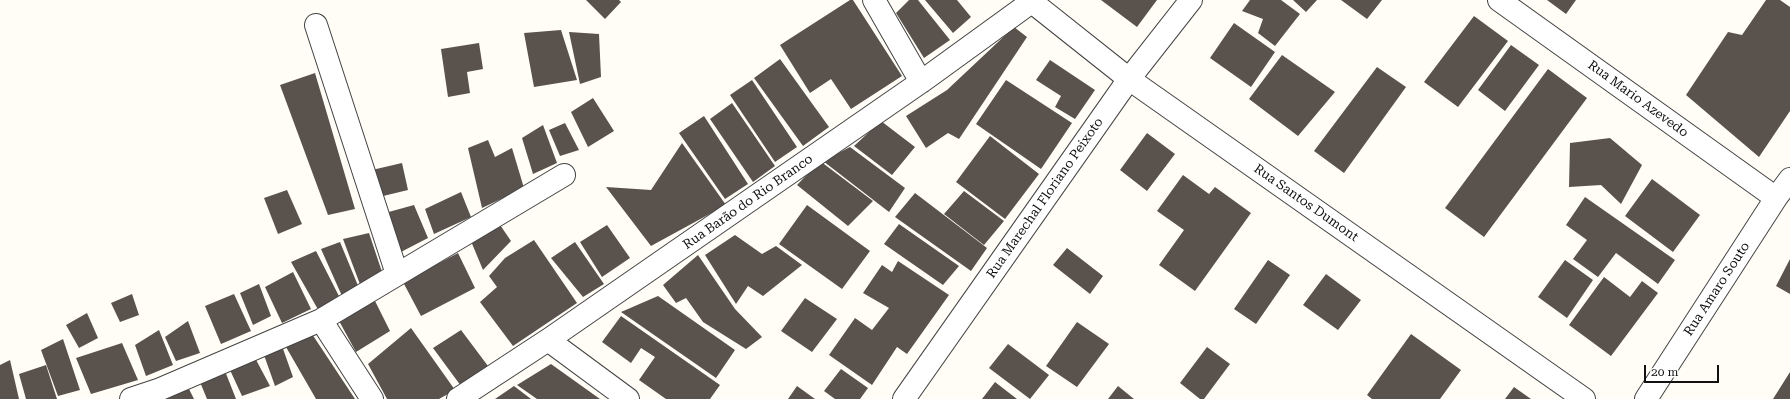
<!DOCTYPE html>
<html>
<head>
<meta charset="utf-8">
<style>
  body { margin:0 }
  #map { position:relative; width:1790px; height:399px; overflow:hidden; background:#fffdf5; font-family:"Roboto Serif",serif }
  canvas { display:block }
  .scale { position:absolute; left:1644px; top:365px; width:75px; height:18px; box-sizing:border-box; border:2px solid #111; border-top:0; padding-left:5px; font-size:12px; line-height:14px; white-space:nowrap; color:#111; -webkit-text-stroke:3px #fff; paint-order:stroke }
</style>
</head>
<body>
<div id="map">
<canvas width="1790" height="399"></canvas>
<div class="scale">20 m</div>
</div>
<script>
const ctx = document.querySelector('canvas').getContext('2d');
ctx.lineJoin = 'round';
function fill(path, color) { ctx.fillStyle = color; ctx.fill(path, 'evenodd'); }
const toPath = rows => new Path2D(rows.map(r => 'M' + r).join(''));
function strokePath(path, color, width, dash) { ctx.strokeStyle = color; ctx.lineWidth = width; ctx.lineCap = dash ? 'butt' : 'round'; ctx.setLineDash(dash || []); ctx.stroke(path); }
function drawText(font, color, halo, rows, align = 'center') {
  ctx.font = font + ' "Roboto Serif",serif'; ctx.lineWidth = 4; ctx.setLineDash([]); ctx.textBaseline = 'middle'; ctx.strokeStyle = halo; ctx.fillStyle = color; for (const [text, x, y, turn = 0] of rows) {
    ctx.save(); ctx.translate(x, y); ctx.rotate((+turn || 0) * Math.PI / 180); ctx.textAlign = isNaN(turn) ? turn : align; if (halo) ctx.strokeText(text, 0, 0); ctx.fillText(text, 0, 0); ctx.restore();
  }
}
fill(toPath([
  [586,0,619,0,621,2,605,19],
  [850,0,853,0,902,76,851,109,831,79,810,93,780,45],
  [909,0,918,0,950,40,924,58,896,13],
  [925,0,957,0,971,17,953,33],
  [1101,0,1157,0,1137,27],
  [1250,0,1281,0,1300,14,1275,46,1258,33,1263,19,1242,11],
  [1293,0,1317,0,1306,12],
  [1341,0,1382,0,1367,19],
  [1547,0,1576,0,1566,14],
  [1766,0,1780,0,1790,7,1790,111,1759,157,1686,95,1728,32,1742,35],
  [1474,16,1508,41,1458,107,1424,82],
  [1234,23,1275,52,1251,87,1210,58],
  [1014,27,1027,37,959,139,948,133,926,148,906,116,947,90],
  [561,30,577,80,534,87,524,33],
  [569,32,599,34,601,77,580,84],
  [479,43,483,69,467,72,470,93,448,97,441,49],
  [1511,45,1539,65,1505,111,1478,90],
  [1282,55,1335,92,1298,136,1249,99],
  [780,59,829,127,803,146,754,78],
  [1050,60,1095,90,1075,119,1055,107,1061,96,1036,80],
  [1377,67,1406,87,1344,173,1314,151],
  [1548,69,1587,98,1484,237,1445,208],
  [315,73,355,209,328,215,280,85],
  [752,80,797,147,775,162,730,95],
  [1006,80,1072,123,1041,169,976,124],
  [593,98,614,131,588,147,571,112],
  [732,103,775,166,753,182,710,119],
  [704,116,748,184,725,199,679,133],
  [881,121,915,147,892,175,854,146],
  [565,123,579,150,560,156,549,130],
  [543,125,557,163,533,174,522,138],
  [1147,133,1175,154,1147,191,1120,170],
  [990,136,1039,174,1005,219,956,182],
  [1610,138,1642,165,1621,204,1601,185,1569,187,1570,143],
  [488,140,495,157,512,148,524,188,482,208,468,148],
  [682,143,726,205,651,246,606,187,651,190],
  [850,147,905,188,889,212,823,161],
  [820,161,873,201,848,226,797,185],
  [402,163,408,190,379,197,372,170],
  [1183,175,1209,194,1215,187,1251,213,1195,291,1159,265,1184,230,1157,211],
  [1652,179,1700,215,1673,252,1625,216],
  [287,190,302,224,278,234,264,198],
  [964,191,1004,221,984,245,944,214],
  [461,192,471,217,434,234,425,209],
  [915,193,987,248,971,271,895,217],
  [1585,197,1675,260,1658,284,1616,253,1598,277,1573,259,1587,240,1566,225],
  [414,205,428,238,399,253,385,213],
  [807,205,870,251,842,289,779,244],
  [496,219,511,241,483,270,468,234],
  [899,224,959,266,943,285,884,244],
  [607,225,630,258,602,277,580,242],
  [369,233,384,278,361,287,343,239],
  [735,235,762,254,776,246,802,265,763,296,748,286,736,304,705,255],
  [534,240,577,303,513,346,480,302,497,287,489,276,505,258],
  [340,242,359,288,342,296,321,249],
  [575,242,604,284,583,297,551,258],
  [1067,248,1103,276,1090,294,1053,265],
  [316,251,342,302,320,313,291,262],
  [458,253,475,288,421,316,403,282],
  [698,255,735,309,762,337,746,349,703,322,686,298,676,303,663,285],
  [1790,259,1790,294,1776,286],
  [1268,260,1290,275,1256,324,1234,309],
  [1565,260,1593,280,1567,318,1538,297],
  [898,261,949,295,907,354,897,347,872,385,829,355,855,318,872,330,889,308,863,293,882,265,892,272],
  [293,272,311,309,282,323,265,287],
  [1326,274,1361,300,1338,330,1303,305],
  [1604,277,1630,297,1642,281,1658,293,1611,356,1569,325],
  [259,284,271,316,253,325,240,293],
  [132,294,139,315,120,322,111,303],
  [234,294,251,331,221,344,205,306],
  [658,296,735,350,716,378,621,312],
  [373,297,390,331,356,352,338,319],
  [805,298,837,319,812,352,781,331],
  [87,313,98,338,79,348,66,325],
  [621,316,720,385,710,399,666,399,639,380,655,357,641,348,631,363,602,342],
  [188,321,200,353,176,361,165,337],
  [1077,322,1109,344,1077,387,1046,366],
  [411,328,455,390,439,399,387,399,368,364],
  [159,330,173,365,146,376,135,345],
  [461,330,488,366,461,386,433,348],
  [312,334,355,399,316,399,286,347],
  [1411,334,1461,370,1440,399,1372,399,1367,395],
  [63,339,80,390,58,396,41,350],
  [122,343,138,380,91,394,76,358],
  [1008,344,1049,375,1030,399,989,368],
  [282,346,293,377,275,386,264,355],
  [1207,347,1230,364,1204,399,1200,399,1180,383],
  [254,356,270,386,242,396,230,370],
  [10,360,19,399,0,399,0,365],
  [551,364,600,399,537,399,517,385],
  [46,365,57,399,26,399,19,374],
  [841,369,868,388,860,399,835,399,824,391],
  [225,371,236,399,207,399,200,382],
  [1790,372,1790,399,1773,399],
  [995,382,1017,399,982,399],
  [514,386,531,399,495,399],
  [797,386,815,399,788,399],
  [1118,386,1134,399,1108,399],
  [188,387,194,399,164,399],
  [1514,387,1531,399,1505,399]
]), '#5a524d');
const minor = toPath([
  [874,0,921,82],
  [1499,0,1776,198],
  [1032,2,1129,79,1584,399],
  [316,25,397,274],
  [321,320,372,399],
  [548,340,628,399],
  [131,399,158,390,321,320,564,175],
  [458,399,548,340,921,82,1034,0],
  [904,399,1129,79,1191,0],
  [1646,399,1776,198,1790,179]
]);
strokePath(minor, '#444', 24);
strokePath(minor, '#fff', 22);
drawText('13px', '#111', '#fff', [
  ["Rua Mario Azevedo",1638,99,36],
  ["Rua Marechal Floriano Peixoto",1045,198,-55],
  ["Rua Barão do Rio Branco",748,202,-35],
  ["Rua Santos Dumont",1306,203,35],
  ["Rua Amaro Souto",1717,289,-57]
]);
</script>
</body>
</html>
